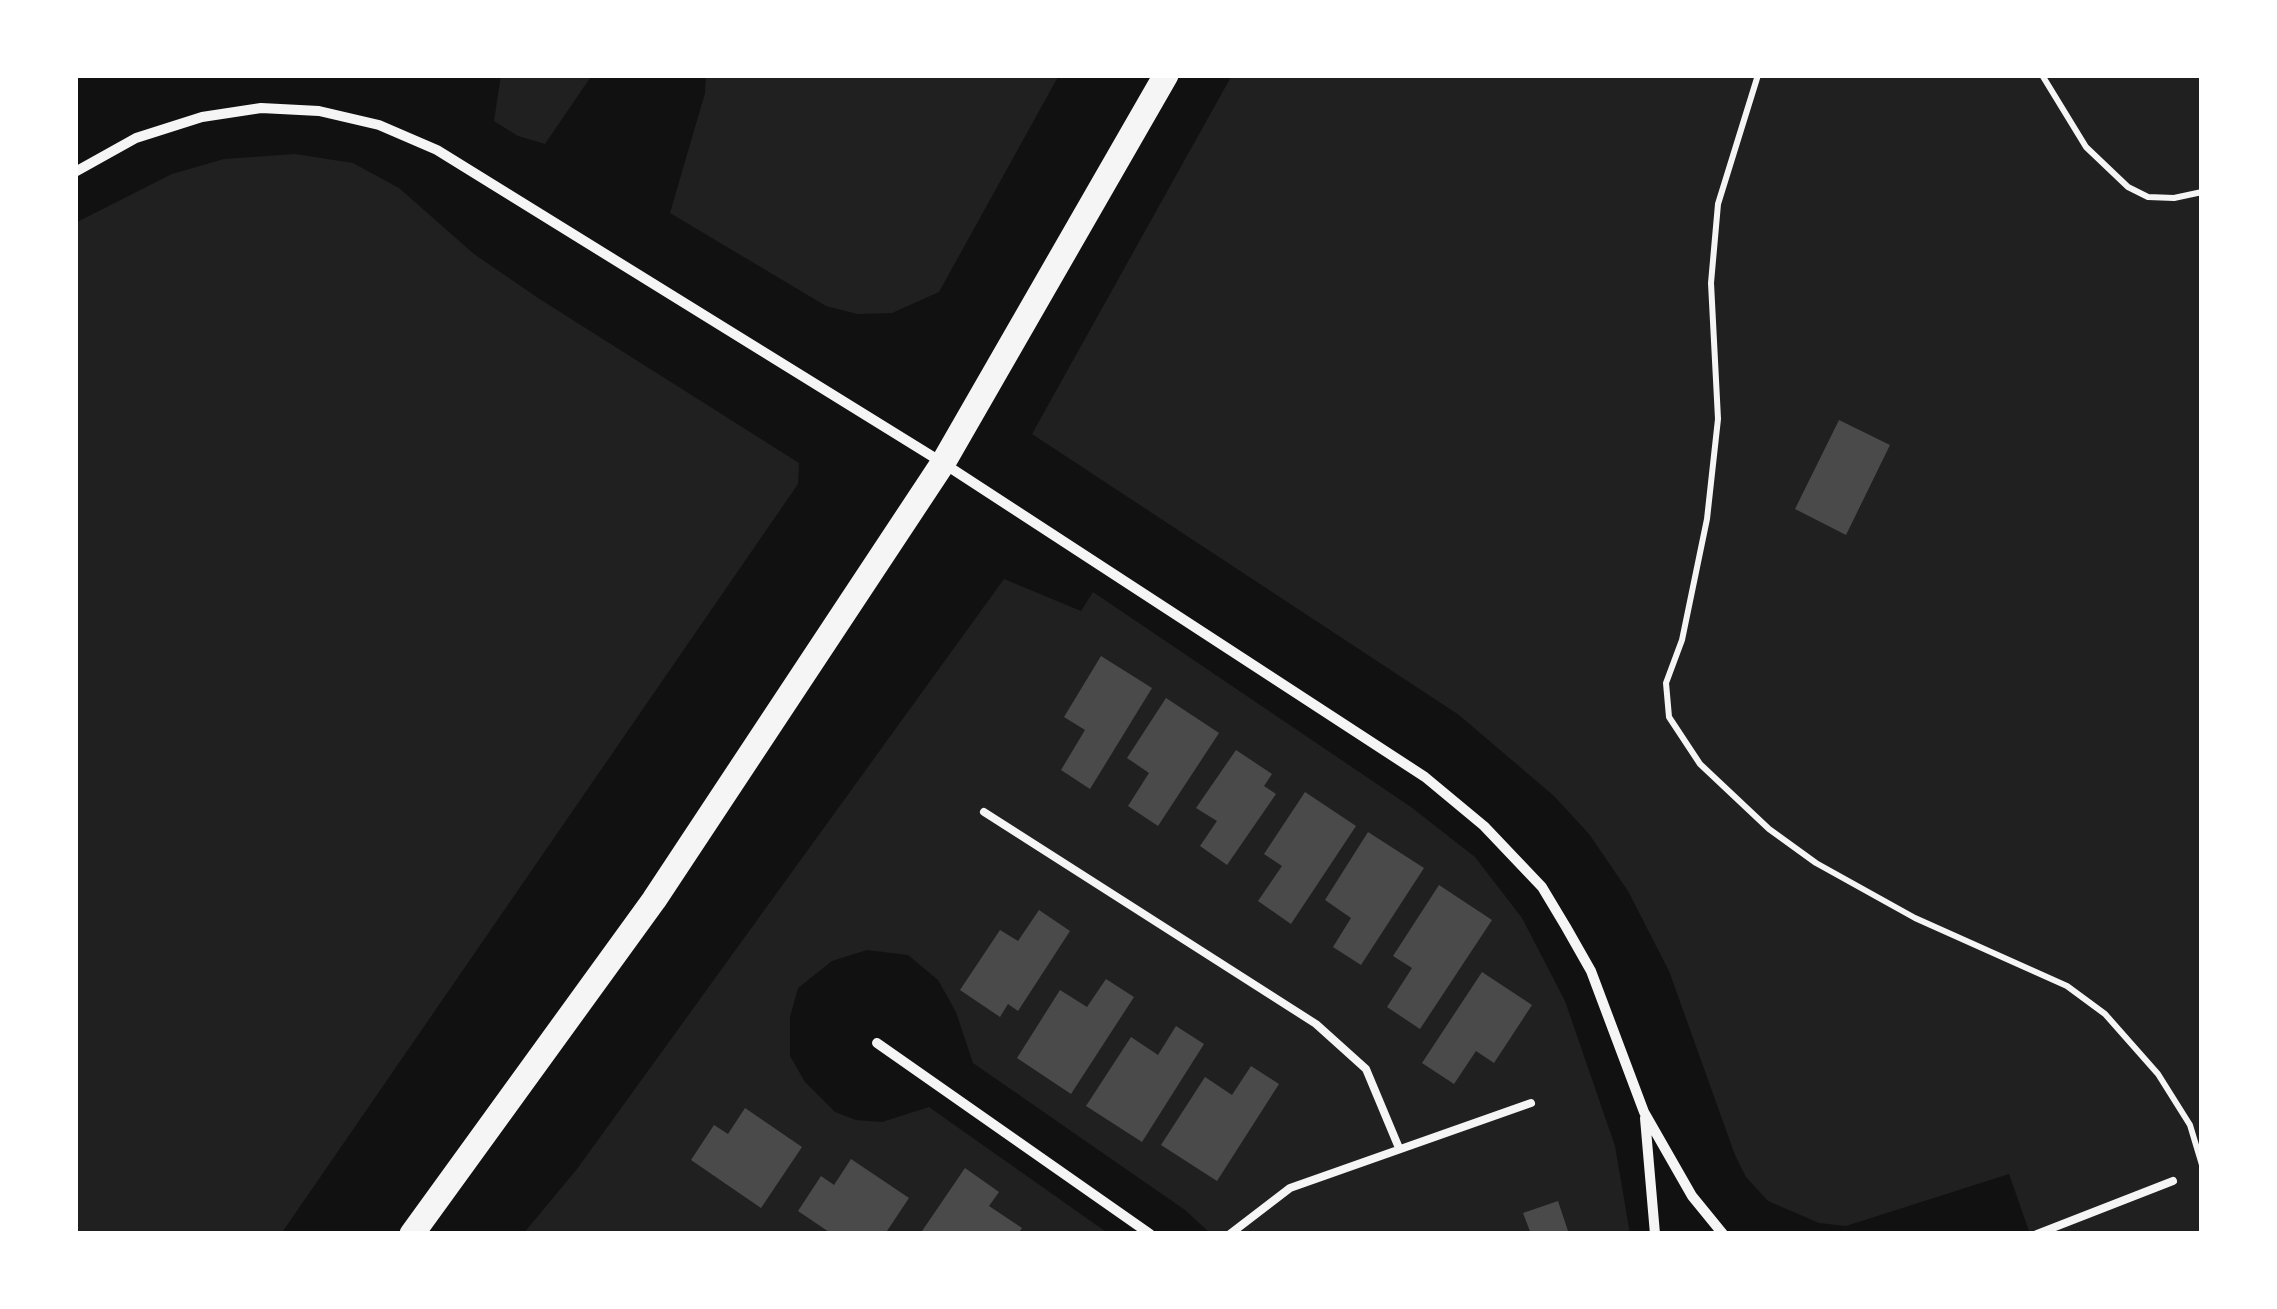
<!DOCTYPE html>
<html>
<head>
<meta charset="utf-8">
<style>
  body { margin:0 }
  #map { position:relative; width:2277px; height:1309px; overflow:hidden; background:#111; font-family:Ubuntu,sans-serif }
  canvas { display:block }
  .frame { position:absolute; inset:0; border:78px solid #fff; pointer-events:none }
</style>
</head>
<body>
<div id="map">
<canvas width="2277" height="1309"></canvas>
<div class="frame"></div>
</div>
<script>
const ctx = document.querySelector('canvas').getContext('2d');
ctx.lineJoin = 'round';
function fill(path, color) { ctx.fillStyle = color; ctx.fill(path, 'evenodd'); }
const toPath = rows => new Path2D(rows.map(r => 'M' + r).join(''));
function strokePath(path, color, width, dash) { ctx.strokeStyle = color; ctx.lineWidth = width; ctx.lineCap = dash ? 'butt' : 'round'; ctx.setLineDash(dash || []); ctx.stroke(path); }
fill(toPath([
  [501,75,592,75,545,144,518,136,494,121],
  [706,75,1059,75,939,292,892,313,857,314,826,306,670,213,705,93],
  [1232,75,2202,75,2202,1234,2030,1234,2009,1174,1846,1226,1819,1223,1768,1201,1746,1177,1735,1155,1669,971,1628,891,1589,834,1554,796,1459,715,1032,434],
  [295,154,353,163,399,188,474,254,538,298,799,463,798,484,281,1234,75,1234,75,223,172,174,224,159],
  [1004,579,1081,611,1093,592,1411,807,1475,857,1522,918,1565,1001,1615,1146,1630,1234,1211,1234,1185,1210,973,1063,956,1012,938,980,908,955,867,950,832,961,798,988,790,1017,790,1056,805,1082,835,1112,856,1120,882,1122,929,1107,1109,1234,523,1234,577,1169]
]), '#202020');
fill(toPath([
  [1839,420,1890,445,1846,535,1795,509],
  [1101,656,1152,688,1090,789,1061,770,1085,730,1064,717],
  [1166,698,1219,733,1158,826,1128,806,1149,773,1127,758],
  [1236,750,1272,774,1264,786,1276,794,1227,865,1200,846,1217,821,1196,808],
  [1305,792,1356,826,1291,924,1258,901,1282,866,1264,854],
  [1368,832,1424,868,1361,965,1333,947,1351,918,1325,900],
  [1439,885,1492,920,1420,1029,1387,1007,1412,968,1393,956],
  [1039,910,1070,931,1018,1011,1008,1004,1000,1017,960,990,1000,930,1018,941],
  [1482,972,1532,1005,1494,1063,1476,1051,1454,1084,1422,1063],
  [1106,979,1134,997,1071,1094,1017,1058,1060,990,1087,1007],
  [1176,1026,1204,1044,1142,1142,1086,1106,1131,1037,1158,1055],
  [1251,1066,1279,1084,1217,1181,1161,1145,1205,1077,1232,1095],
  [745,1108,802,1147,761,1208,691,1160,714,1125,728,1134],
  [851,1159,909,1198,885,1234,832,1234,798,1211,821,1176,834,1185],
  [965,1168,999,1192,989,1206,1022,1228,1018,1234,920,1234],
  [1558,1201,1569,1234,1531,1234,1523,1213]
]), '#4a4a4a');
strokePath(toPath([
  [1758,75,1718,204,1711,283,1718,419,1707,519,1682,640,1666,683,1669,717,1700,764,1769,829,1816,863,1915,918,2067,986,2105,1014,2158,1074,2190,1125,2202,1165],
  [2042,75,2086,147,2128,187,2148,197,2174,198,2202,192]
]), '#f5f5f5', 6);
strokePath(toPath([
  [984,812,1316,1024,1366,1069,1399,1148],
  [1230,1234,1290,1188,1531,1103],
  [2037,1234,2173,1181]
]), '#f5f5f5', 8);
strokePath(toPath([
  [75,172,136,138,202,117,261,108,319,111,379,125,437,150,943,463,1425,777,1484,826,1542,887,1566,927,1591,971,1644,1112,1692,1196,1723,1234],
  [877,1043,1150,1234],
  [1645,1118,1655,1234]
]), '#f5f5f5', 10);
strokePath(toPath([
  [412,1234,654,900,943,463,1166,75]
]), '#f5f5f5', 25);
</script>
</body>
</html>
